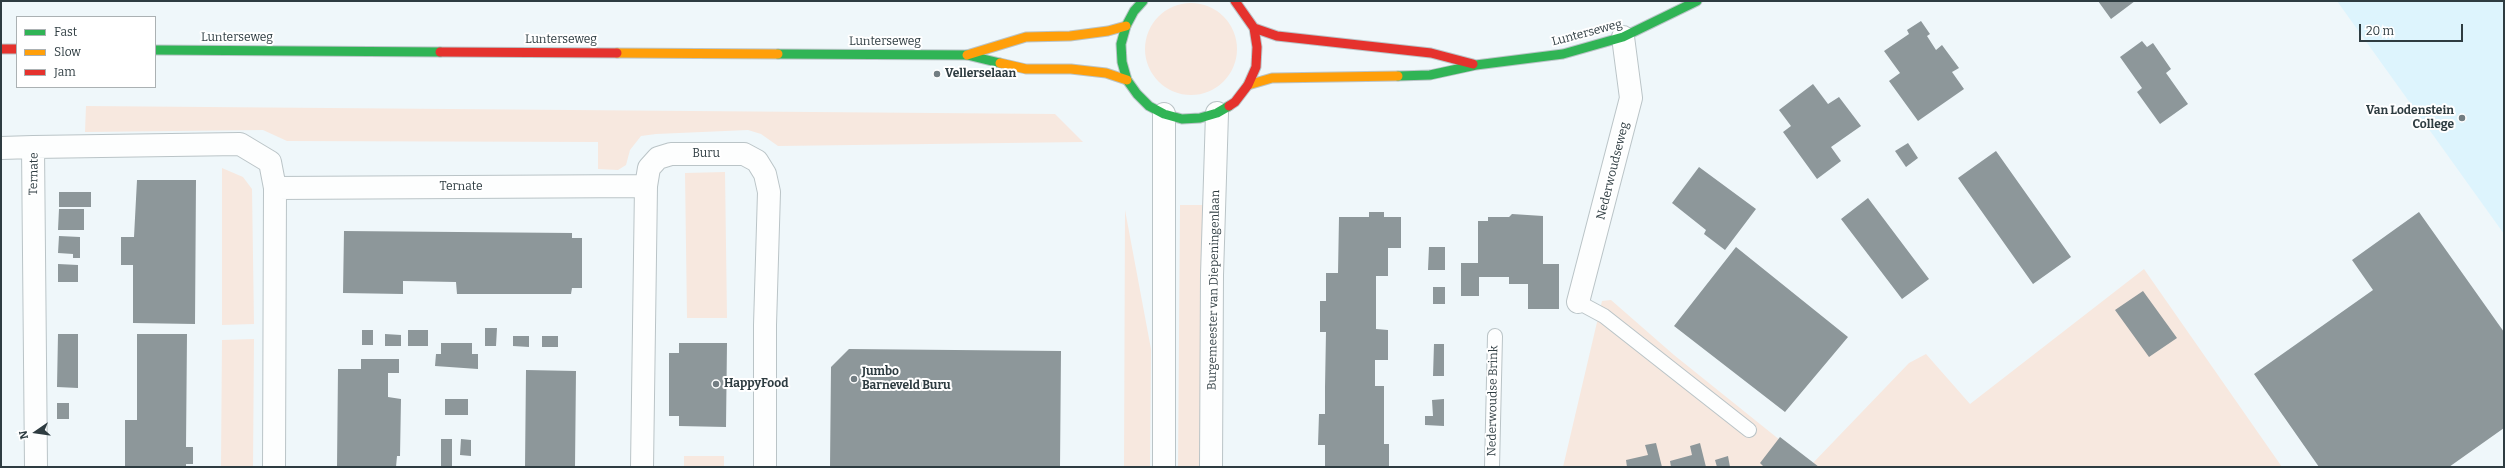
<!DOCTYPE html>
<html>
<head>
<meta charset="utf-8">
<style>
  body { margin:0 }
  #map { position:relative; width:2505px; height:468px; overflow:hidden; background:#eff7fa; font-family:Bitter,serif }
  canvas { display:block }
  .frame { position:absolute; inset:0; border:2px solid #2e3c41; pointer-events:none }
  .legend { position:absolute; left:16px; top:16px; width:140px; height:72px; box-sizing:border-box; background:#fff; border:1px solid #abb1b3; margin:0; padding:5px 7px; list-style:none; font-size:12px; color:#2e3c41 }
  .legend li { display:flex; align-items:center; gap:8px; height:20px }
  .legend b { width:20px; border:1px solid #abb1b3 }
  .north { position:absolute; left:16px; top:412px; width:40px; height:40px; -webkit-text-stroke:3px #fff; paint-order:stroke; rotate:257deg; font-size:11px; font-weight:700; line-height:16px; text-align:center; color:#2e3c41 }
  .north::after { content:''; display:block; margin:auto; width:14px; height:18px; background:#2e3c41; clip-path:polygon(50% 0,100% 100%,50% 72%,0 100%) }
  .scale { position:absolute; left:2359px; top:24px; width:104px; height:18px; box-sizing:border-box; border:2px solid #2e3c41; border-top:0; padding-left:5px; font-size:12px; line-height:14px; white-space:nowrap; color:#2e3c41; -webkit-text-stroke:3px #fff; paint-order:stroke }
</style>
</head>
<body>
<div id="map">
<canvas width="2505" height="468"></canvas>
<div class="frame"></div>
<ul class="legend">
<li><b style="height:5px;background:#30b455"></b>Fast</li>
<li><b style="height:5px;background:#ff9f0a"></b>Slow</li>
<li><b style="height:5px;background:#e5322d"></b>Jam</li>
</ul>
<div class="north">N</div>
<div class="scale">20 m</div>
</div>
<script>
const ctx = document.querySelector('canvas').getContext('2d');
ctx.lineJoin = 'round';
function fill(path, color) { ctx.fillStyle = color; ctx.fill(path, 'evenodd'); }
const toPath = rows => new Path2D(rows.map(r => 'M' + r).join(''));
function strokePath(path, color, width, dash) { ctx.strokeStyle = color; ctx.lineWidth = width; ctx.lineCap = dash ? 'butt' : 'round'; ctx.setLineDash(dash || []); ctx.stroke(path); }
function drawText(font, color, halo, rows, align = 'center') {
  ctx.font = font + ' Bitter,serif'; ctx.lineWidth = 4; ctx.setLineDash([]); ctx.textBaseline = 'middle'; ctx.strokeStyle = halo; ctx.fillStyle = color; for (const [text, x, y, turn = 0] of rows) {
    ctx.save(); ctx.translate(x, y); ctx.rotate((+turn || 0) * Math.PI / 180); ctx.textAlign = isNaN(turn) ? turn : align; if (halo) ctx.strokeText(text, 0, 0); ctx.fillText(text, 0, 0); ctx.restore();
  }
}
fill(toPath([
  [2337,1,2504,1,2504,234]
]), '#ddf4fd');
fill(toPath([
  '1145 49a46 46 0 1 1 92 0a46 46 0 1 1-92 0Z',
  [86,106,1055,114,1083,142,778,146,761,134,748,130,656,134,641,136,630,150,626,165,618,170,598,169,598,142,287,141,263,130,85,132],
  [222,168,243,177,252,189,254,324,222,325],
  [725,172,727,318,687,318,685,173],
  [1180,205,1203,205,1201,467,1178,467],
  [1125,210,1151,349,1150,467,1124,467],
  [2144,269,2282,467,1563,467,1602,301,1611,300,1674,355,1811,465,1909,363,1926,354,1970,404],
  [254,339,253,467,221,467,222,340],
  [684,456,724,456,724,467,684,467]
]), '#f7e8df');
fill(toPath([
  [2098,1,2135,1,2111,19],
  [1921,21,1930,34,1927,36,1936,50,1942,45,1959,68,1952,72,1964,89,1918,121,1889,81,1900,73,1884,51,1909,34,1907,30],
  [2142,41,2147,47,2153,43,2171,69,2166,73,2188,104,2160,124,2137,92,2142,88,2120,57],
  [1813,84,1828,104,1839,97,1861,126,1831,147,1841,161,1817,179,1783,132,1791,126,1779,110],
  [1908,143,1918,158,1906,167,1895,151],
  [1996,151,2071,257,2033,284,1958,178],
  [1699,167,1756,209,1725,250,1704,234,1706,230,1672,203],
  [137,180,196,180,195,324,133,323,133,265,121,265,121,237,134,237],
  [59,192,91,192,91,207,59,207],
  [1868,198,1929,279,1902,299,1841,219],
  [59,209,84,209,84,230,58,230],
  [1369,212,1384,212,1384,217,1401,217,1401,248,1388,248,1388,276,1376,276,1376,329,1388,330,1388,360,1375,360,1375,386,1384,386,1384,444,1389,444,1389,467,1325,467,1325,445,1318,445,1319,414,1325,414,1325,387,1326,332,1320,332,1320,301,1326,301,1326,273,1338,273,1339,217,1369,217],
  [2419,212,2504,332,2504,428,2449,467,2319,467,2254,374,2373,290,2352,260],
  [1512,214,1543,216,1543,264,1559,264,1559,309,1528,309,1528,284,1509,284,1509,277,1479,277,1479,296,1461,296,1461,263,1478,263,1478,221,1488,221,1488,217,1509,217],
  [344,231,572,233,572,238,582,238,582,288,572,288,571,294,457,294,456,282,403,281,403,294,343,293],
  [59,236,80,237,80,258,73,258,73,254,58,253],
  [1429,247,1445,247,1445,270,1428,270],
  [1736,247,1848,337,1785,412,1674,326],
  [58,264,78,265,78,282,58,282],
  [1433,287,1445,287,1445,304,1433,304],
  [2143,291,2177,338,2149,357,2115,310],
  [485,328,497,328,496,346,485,346],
  [362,330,373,330,373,345,362,345],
  [408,330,428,330,428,346,408,346],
  [58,334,78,334,78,388,57,387],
  [137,334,187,334,186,447,193,447,193,464,186,464,186,467,125,467,125,420,137,420],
  [385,334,401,335,401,346,385,346],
  [513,336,529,336,529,347,513,346],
  [542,336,558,336,558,347,542,347],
  [441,343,472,343,472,354,478,354,478,369,435,366,436,354,441,354],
  [679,343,727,343,726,427,679,426,679,416,669,416,669,353,679,353],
  [1434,344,1444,344,1444,376,1433,376],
  [849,349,1061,351,1060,467,830,467,831,367],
  [361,359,399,359,399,373,388,373,388,397,401,399,400,456,397,456,396,467,337,467,338,369,361,369],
  [526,370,576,371,575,467,525,467],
  [445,399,468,399,468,415,445,415],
  [1444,399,1444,426,1425,425,1425,416,1433,416,1432,400],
  [57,403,69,403,69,419,57,419],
  [1780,437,1819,467,1764,467,1760,463],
  [441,439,452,439,452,467,441,467],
  [461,439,471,440,471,456,460,455],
  [1656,443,1662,467,1627,467,1626,460,1648,455,1645,445],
  [1700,443,1706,467,1671,467,1670,461,1692,455,1690,446],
  [1728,456,1730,467,1717,467,1715,460]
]), '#8d979a');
const lane = toPath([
  [1578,302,1604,316,1749,430],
  [1492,467,1495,336]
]);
const street = toPath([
  [1,148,33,147],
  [1578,302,1631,98,1623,37],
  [36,467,33,147,240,144,270,162,275,188],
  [274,467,275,188,646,186],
  [642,467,646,186,649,168,658,158,671,154,744,154,757,161,765,174,769,192,765,325,765,467],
  [1164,467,1164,114],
  [1211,467,1212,275,1217,113]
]);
const fast = toPath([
  [1143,1,1134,11,1126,26,1121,44,1122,62,1127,80,1137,94,1149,106,1164,114,1182,119,1200,118,1217,113,1229,106],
  [155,50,440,52],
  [778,54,967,55,1000,63],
  [1398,76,1430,75,1476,65,1563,54,1623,37,1697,1]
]);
const slow = toPath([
  [617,53,778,54],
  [967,55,1026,37,1070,36,1108,31,1126,26],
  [1000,63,1026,69,1071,69,1106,73,1127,80],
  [1248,85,1272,78,1398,76]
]);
const jam = toPath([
  [1254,28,1277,36,1431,53,1473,64],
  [1,49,17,49],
  [440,52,617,53],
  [1229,106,1235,102,1248,85,1256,67,1257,47,1254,28,1235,1]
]);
strokePath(lane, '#bac4c7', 16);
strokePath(street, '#bac4c7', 24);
strokePath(fast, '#bac4c7', 11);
strokePath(slow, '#bac4c7', 11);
strokePath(jam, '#bac4c7', 11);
strokePath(lane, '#fdfefe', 14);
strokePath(street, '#fdfefe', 22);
strokePath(fast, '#30b455', 9);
strokePath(slow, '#ff9f0a', 9);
strokePath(jam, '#e5322d', 9);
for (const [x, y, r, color] of [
  [937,74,4,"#727d82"],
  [2462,118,4,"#727d82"],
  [854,379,4,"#727d82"],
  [716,384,4,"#727d82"]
]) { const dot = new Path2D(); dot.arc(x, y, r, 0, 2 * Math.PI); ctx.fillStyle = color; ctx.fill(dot); strokePath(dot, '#fff', 1.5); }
drawText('12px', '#2e3c41', '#fff', [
  ["Lunterseweg",1587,33,-15],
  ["Lunterseweg",237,38],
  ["Lunterseweg",561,40],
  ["Lunterseweg",885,42],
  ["Buru",706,154],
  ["Nederwoudseweg",1613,171,-76],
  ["Ternate",34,174,-89],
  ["Ternate",461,187],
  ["Burgemeester van Diepeningenlaan",1214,290,-89],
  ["Nederwoudse Brink",1493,401,-89]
]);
drawText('bold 12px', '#2e3c41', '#fff', [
  ["Vellerselaan",945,74],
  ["Van Lodenstein",2454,111,"right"],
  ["College",2454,125,"right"],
  ["Jumbo",862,372],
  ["Barneveld Buru",862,386],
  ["HappyFood",724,384]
], 'left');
</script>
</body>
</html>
